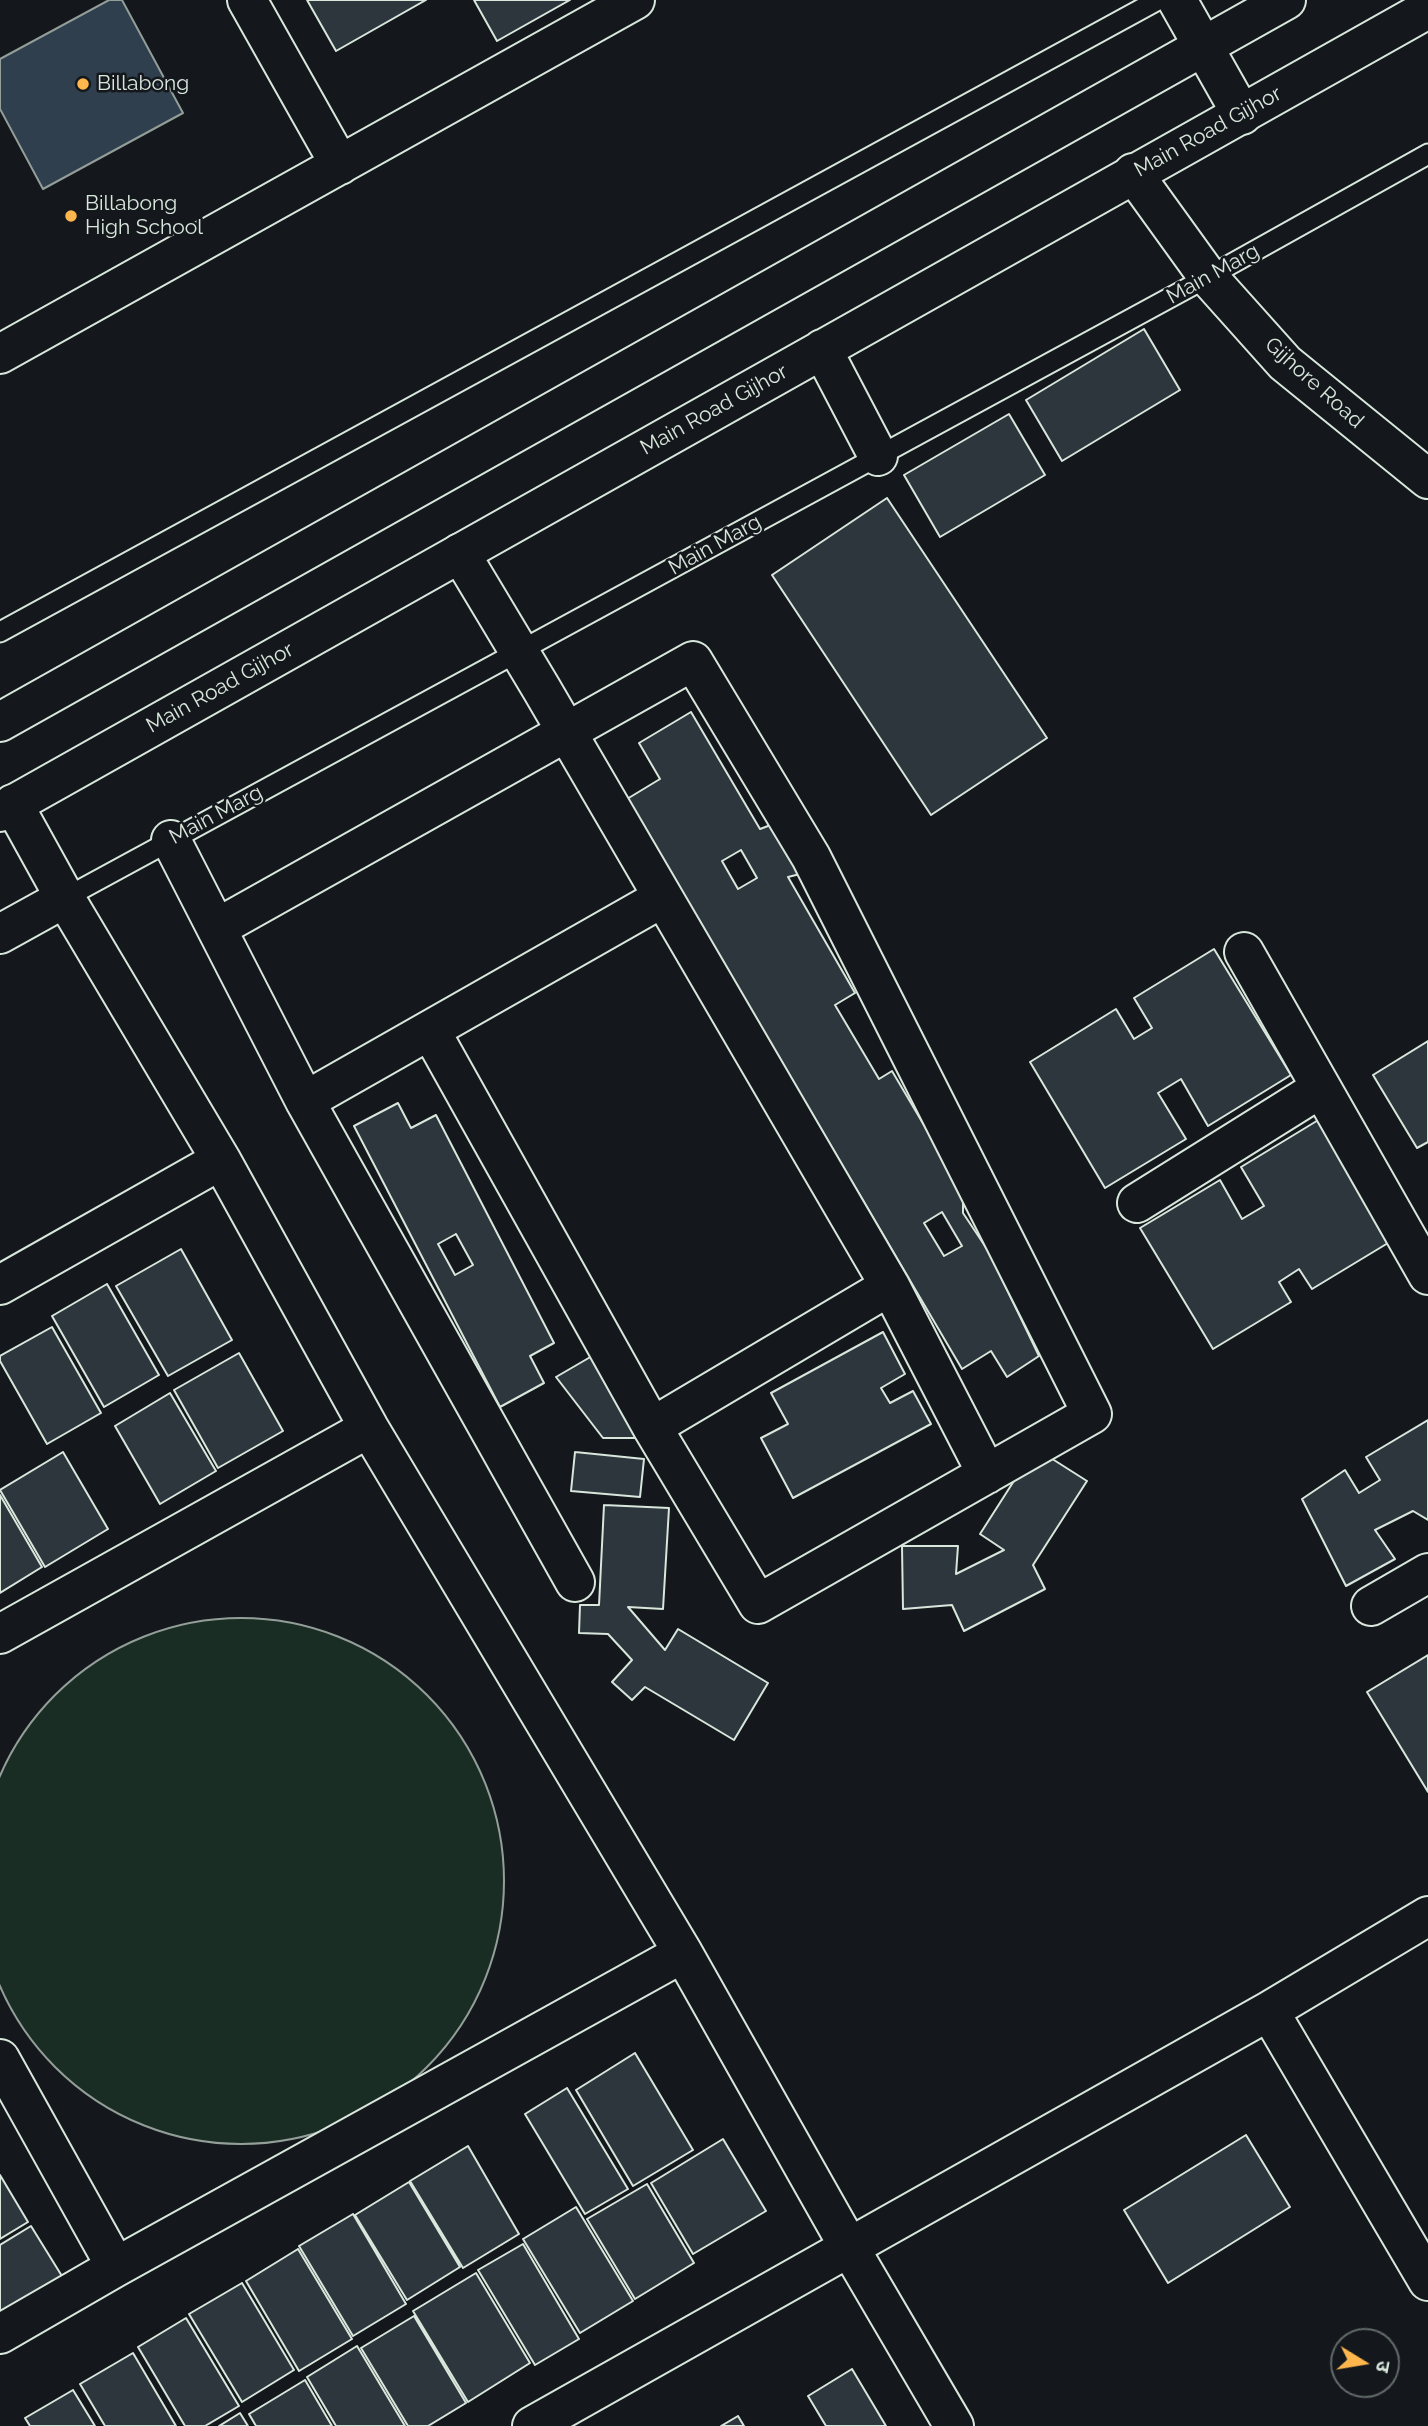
<!DOCTYPE html>
<html>
<head>
<meta charset="utf-8">
<style>
  body { margin:0 }
  #map { position:relative; width:1428px; height:2426px; overflow:hidden; background:#14181c; font-family:Raleway,"Noto Sans Devanagari",sans-serif }
  canvas { display:block }
  .north { position:absolute; left:1330px; top:2328px; width:70px; height:70px; box-sizing:border-box; background:#14181c; border:2px solid #626a69; border-radius:50%; rotate:101deg; font-size:19px; font-weight:700; line-height:28px; text-align:center; color:#d8e6dc }
  .north::after { content:''; display:block; margin:auto; width:24px; height:32px; background:#ffb74d; clip-path:polygon(50% 0,100% 100%,50% 72%,0 100%) }
</style>
</head>
<body>
<div id="map">
<canvas width="1428" height="2426"></canvas>
<div class="north">उ</div>
</div>
<script>
const ctx = document.querySelector('canvas').getContext('2d');
ctx.lineJoin = 'round';
function fill(path, color) { ctx.fillStyle = color; ctx.fill(path, 'evenodd'); }
const toPath = rows => new Path2D(rows.map(r => 'M' + r).join(''));
function strokePath(path, color, width, dash) { ctx.strokeStyle = color; ctx.lineWidth = width; ctx.lineCap = dash ? 'butt' : 'round'; ctx.setLineDash(dash || []); ctx.stroke(path); }
function drawText(font, color, halo, rows, align = 'center') {
  ctx.font = font + ' Raleway,sans-serif'; ctx.lineWidth = 5; ctx.setLineDash([]); ctx.textBaseline = 'middle'; ctx.strokeStyle = halo; ctx.fillStyle = color; for (const [text, x, y, turn = 0] of rows) {
    ctx.save(); ctx.translate(x, y); ctx.rotate((+turn || 0) * Math.PI / 180); ctx.textAlign = isNaN(turn) ? turn : align; if (halo) ctx.strokeText(text, 0, 0); ctx.fillText(text, 0, 0); ctx.restore();
  }
}
const green = toPath([
  '-22 1881a263 263 0 1 1 526 0a263 263 0 1 1-526 0Z'
]);
fill(green, '#1a2d24');
strokePath(green, '#939e99', 2);
const water = toPath([
  [109,0,122,0,183,113,43,189,0,109,0,59,109,0]
]);
fill(water, '#2f3f4d');
strokePath(water, '#939e99', 2);
const building = toPath([
  [307,0,426,0,336,51,307,0],
  [474,0,570,0,497,41,474,0],
  [1144,329,1180,390,1062,461,1026,400,1144,329],
  [1009,414,1045,475,940,537,904,475,1009,414],
  [887,498,1047,738,931,815,772,575,887,498],
  [691,712,760,829,776,823,808,872,788,877,855,993,835,1005,879,1079,892,1071,963,1191,963,1213,989,1252,1039,1356,1007,1377,991,1351,962,1369,627,799,660,779,639,743,691,712],
  [741,850,757,878,738,889,722,861,741,850],
  [942,1212,962,1246,944,1256,924,1223,942,1212],
  [1214,949,1291,1075,1208,1126,1181,1079,1158,1093,1186,1139,1105,1188,1030,1062,1116,1009,1134,1039,1152,1028,1134,998,1214,949],
  [1428,1041,1428,1142,1417,1148,1373,1075,1428,1041],
  [398,1103,411,1128,436,1115,554,1343,530,1356,544,1383,500,1407,354,1126,398,1103],
  [456,1234,473,1265,455,1275,438,1244,456,1234],
  [1320,1119,1393,1240,1312,1289,1299,1269,1279,1282,1291,1302,1213,1349,1140,1228,1220,1180,1242,1219,1264,1206,1241,1167,1320,1119],
  [181,1249,232,1340,168,1376,116,1286,181,1249],
  [107,1284,159,1375,104,1407,52,1316,107,1284],
  [52,1327,101,1413,47,1444,0,1361,0,1356,52,1327],
  [883,1332,905,1374,881,1388,890,1403,913,1391,931,1424,793,1498,761,1438,788,1424,771,1393,883,1332],
  [599,1352,636,1438,603,1438,556,1377,599,1352],
  [239,1353,283,1431,218,1468,174,1390,239,1353],
  [170,1393,216,1471,160,1504,115,1426,170,1393],
  [1428,1420,1428,1520,1413,1511,1375,1530,1395,1559,1346,1586,1302,1499,1345,1470,1359,1493,1380,1480,1366,1457,1428,1420],
  [1035,1448,1087,1481,1033,1565,1045,1589,964,1631,952,1605,903,1609,902,1546,958,1546,956,1574,1004,1550,980,1534,1035,1448],
  [63,1452,108,1529,45,1567,0,1490,63,1452],
  [575,1452,644,1459,640,1497,571,1491,575,1452],
  [0,1495,42,1567,0,1593,0,1495],
  [604,1505,669,1508,663,1609,628,1607,665,1650,678,1629,768,1683,734,1740,645,1687,632,1700,612,1682,632,1660,608,1634,579,1633,580,1605,599,1605,604,1505],
  [1428,1655,1428,1792,1367,1692,1428,1655],
  [635,2053,693,2150,633,2186,576,2090,635,2053],
  [567,2088,628,2189,585,2214,525,2114,567,2088],
  [1246,2135,1290,2207,1168,2283,1124,2210,1246,2135],
  [723,2139,766,2211,693,2254,651,2183,723,2139],
  [468,2146,519,2234,463,2268,410,2181,468,2146],
  [0,2175,28,2222,0,2239,0,2175],
  [409,2182,460,2267,407,2300,355,2215,409,2182],
  [647,2184,694,2263,635,2299,587,2219,647,2184],
  [576,2207,633,2301,580,2333,523,2239,576,2207],
  [353,2214,406,2304,353,2336,299,2246,353,2214],
  [31,2226,65,2281,0,2320,0,2245,31,2226],
  [523,2244,579,2339,535,2365,478,2270,523,2244],
  [298,2249,352,2339,299,2371,246,2281,298,2249],
  [476,2273,530,2363,468,2402,413,2311,476,2273],
  [242,2283,294,2370,242,2402,189,2314,242,2283],
  [414,2316,466,2403,428,2426,408,2426,361,2348,414,2316],
  [186,2318,239,2406,205,2426,185,2426,138,2347,186,2318],
  [357,2346,405,2426,336,2426,307,2377,357,2346],
  [133,2353,176,2426,105,2426,80,2384,133,2353],
  [852,2369,886,2426,826,2426,808,2396,852,2369],
  [305,2380,332,2426,256,2426,249,2414,305,2380],
  [73,2390,95,2426,30,2426,25,2418,73,2390],
  [240,2413,248,2426,219,2426,240,2413],
  [738,2416,744,2426,721,2426,738,2416]
]);
fill(building, '#2c363c');
strokePath(building, '#d8e6dc', 2);
const lane = toPath([
  [0,632,1158,0],
  [65,898,1208,277,1428,154]
]);
const street = toPath([
  [247,0,340,165],
  [1177,0,1242,115],
  [1133,173,1208,277,1285,363,1428,479],
  [0,354,635,0],
  [460,553,541,688,890,1286,987,1474],
  [13,804,65,898,221,1160,369,1428,683,1953,849,2247,954,2426],
  [171,840,305,1101,575,1582],
  [217,928,693,661,811,857,1092,1414,758,1604,652,1427,430,1030],
  [0,934,65,898],
  [1244,952,1428,1275],
  [305,1101,662,898],
  [1137,1203,1321,1088],
  [0,1285,221,1160],
  [652,1427,890,1286],
  [1371,1606,1428,1573],
  [0,1634,369,1428],
  [1269,2011,1428,2281],
  [0,2059,116,2267],
  [0,2334,116,2267,683,1953],
  [532,2426,1269,2011,1428,1916]
]);
const secondary = toPath([
  [822,349,878,456],
  [0,722,1286,0],
  [0,812,1428,9]
]);
strokePath(lane, '#d8e6dc', 23);
strokePath(street, '#d8e6dc', 42);
strokePath(secondary, '#d8e6dc', 42);
strokePath(lane, '#14181c', 19);
strokePath(street, '#14181c', 38);
strokePath(secondary, '#14181c', 38);
for (const [x, y, r, color] of [
  [83,84,7,"#ffb74d"],
  [71,216,7,"#ffb74d"]
]) { const dot = new Path2D(); dot.arc(x, y, r, 0, 2 * Math.PI); ctx.fillStyle = color; ctx.fill(dot); strokePath(dot, '#14181c', 2.5); }
drawText('21px', '#d8e6dc', '#14181c', [
  ["Billabong",97,84],
  ["Billabong",85,204],
  ["High School",85,228]
], 'left');
drawText('21px', '#d8e6dc', '#14181c', [
  ["Main Road Gijhor",1208,132,-29],
  ["Main Marg",1213,274,-29],
  ["Gijhore Road",1314,383,42],
  ["Main Road Gijhor",714,410,-29],
  ["Main Marg",715,545,-29],
  ["Main Road Gijhor",220,688,-29],
  ["Main Marg",216,815,-28]
]);
</script>
</body>
</html>
